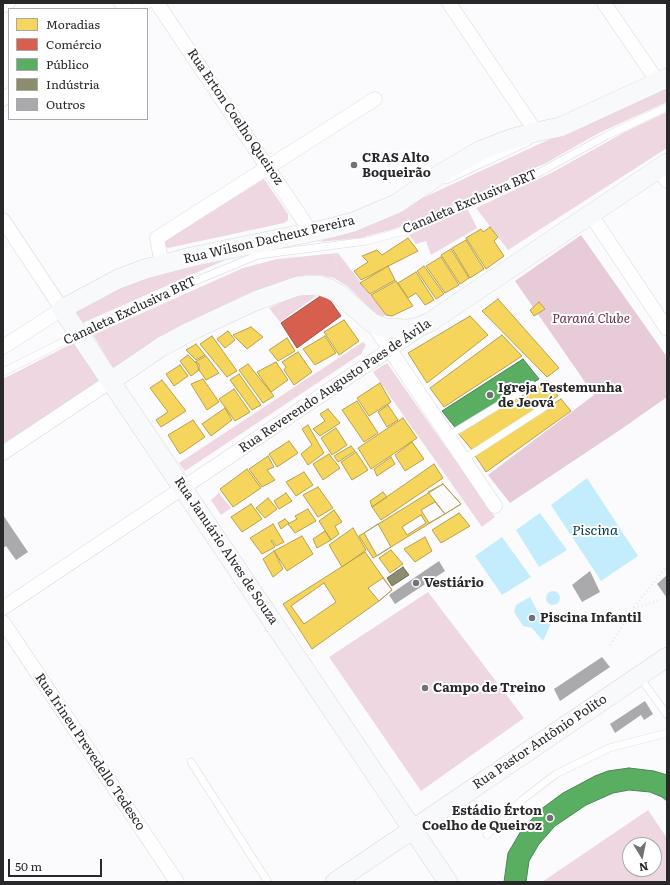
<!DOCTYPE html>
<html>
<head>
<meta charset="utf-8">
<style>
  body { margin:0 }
  #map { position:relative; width:670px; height:885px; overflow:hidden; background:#fbfbfd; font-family:Literata,serif }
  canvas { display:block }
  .frame { position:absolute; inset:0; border:4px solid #28282b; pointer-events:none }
  .legend { position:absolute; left:8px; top:8px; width:140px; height:112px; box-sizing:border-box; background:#fff; border:1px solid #a9a9aa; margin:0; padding:5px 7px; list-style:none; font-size:12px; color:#28282b }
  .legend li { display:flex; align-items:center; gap:8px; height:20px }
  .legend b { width:20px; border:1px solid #a9a9aa }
  .north { position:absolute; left:622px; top:837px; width:40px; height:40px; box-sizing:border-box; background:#fff; border:1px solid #a9a9aa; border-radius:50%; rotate:170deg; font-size:11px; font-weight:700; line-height:16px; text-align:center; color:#28282b }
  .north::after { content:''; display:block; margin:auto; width:14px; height:18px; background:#727274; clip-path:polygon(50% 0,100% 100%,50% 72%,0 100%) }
  .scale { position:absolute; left:8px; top:859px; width:94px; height:18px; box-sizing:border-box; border:2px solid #28282b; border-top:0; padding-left:5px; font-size:12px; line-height:14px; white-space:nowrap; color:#28282b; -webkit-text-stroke:3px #fff; paint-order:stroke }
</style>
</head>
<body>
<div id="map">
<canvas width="670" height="885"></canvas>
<div class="frame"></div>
<ul class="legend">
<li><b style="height:11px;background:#f6d55c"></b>Moradias</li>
<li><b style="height:11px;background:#d6604d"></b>Comércio</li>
<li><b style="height:11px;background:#5aae61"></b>Público</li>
<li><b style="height:11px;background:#8c8c6e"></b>Indústria</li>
<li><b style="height:11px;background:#aaa9ab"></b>Outros</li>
</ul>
<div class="north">N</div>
<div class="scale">50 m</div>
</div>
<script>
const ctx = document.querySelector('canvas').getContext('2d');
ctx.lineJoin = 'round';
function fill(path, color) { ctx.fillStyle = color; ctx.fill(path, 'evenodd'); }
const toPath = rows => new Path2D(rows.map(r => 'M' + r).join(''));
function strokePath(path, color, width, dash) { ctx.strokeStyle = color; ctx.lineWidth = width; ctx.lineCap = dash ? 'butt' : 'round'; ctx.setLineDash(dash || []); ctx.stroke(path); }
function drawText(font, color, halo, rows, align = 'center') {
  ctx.font = font + ' Literata,serif'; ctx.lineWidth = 4; ctx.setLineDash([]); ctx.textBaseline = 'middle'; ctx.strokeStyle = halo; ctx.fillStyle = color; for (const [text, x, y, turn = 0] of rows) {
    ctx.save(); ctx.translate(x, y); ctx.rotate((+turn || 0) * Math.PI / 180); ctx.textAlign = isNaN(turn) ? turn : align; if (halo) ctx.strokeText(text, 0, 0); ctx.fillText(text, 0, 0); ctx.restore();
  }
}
fill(toPath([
  [667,85,667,102,599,133,546,163,425,218,394,229,360,238,318,242,379,218],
  [667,112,667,148,508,250,476,208,553,172,625,132],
  [264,179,288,214,288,220,284,223,168,248,164,245,165,241],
  [467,208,477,228,431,255,426,241,416,244,409,235],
  [250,249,78,325,74,315,81,306,131,281],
  [338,253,386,315,379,317,347,286,334,278,319,275,306,275,290,280,225,306,113,368,93,335,243,268,277,259],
  [312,294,316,296,280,322,269,308,298,295],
  [77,341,103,378,3,444,3,379],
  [363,342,366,345,361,354,185,471,179,463],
  [387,363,495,517,482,527,373,372],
  [219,493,231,508,221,515,211,500],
  [428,592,524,718,421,791,329,657],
  [648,810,667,838,667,882,542,882],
  [630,845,654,845,654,869,630,869]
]), '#efd7e2');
fill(toPath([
  [581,235,667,357,667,397,620,430,510,503,488,475,594,395,515,281]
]), '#e7cbd8');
fill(toPath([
  [587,478,638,556,601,581,551,505],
  [540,513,567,550,539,567,516,530],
  [502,537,531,577,502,595,475,556],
  '546 598a7 7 0 1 1 14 0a7 7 0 1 1-14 0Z',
  [530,597,538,612,552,621,543,641,532,628,523,626,514,612,516,605]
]), '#c3ecfc');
const homes = toPath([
  [490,227,498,237,494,241,504,256,486,269,466,238,481,229,483,232,490,227],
  [408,238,418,251,361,280,354,271,368,262,362,256,377,250,382,255,408,238],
  [466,240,484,269,470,278,452,248,466,240],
  [451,249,469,278,460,284,441,255,451,249],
  [441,257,459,285,445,293,426,266,441,257],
  [388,266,395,280,370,294,360,283,388,266],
  [424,266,444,294,436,299,417,271,424,266],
  [416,272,434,300,425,305,416,293,408,298,398,283,416,272],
  [396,281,413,306,392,316,386,315,371,295,396,281],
  [498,299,559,368,547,377,482,311,498,299],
  [539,302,545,309,534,316,530,310,539,302],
  [470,316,488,335,427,383,408,353,470,316],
  [344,320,359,341,339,355,324,332,344,320],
  [251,327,263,337,247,349,233,335,251,327],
  [228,331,235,340,225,348,217,339,228,331],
  [502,335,522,356,444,407,430,388,502,335],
  [212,336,237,371,227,377,200,344,212,336],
  [325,336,336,353,315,365,303,349,325,336],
  [287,338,295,351,278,361,269,350,287,338],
  [196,344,205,355,196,360,186,350,196,344],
  [298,352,312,372,294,385,284,370,286,367,282,362,298,352],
  [188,355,197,364,199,370,191,376,180,361,188,355],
  [206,356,219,373,206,380,199,370,199,364,195,362,206,356],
  [276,362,288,380,271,392,257,372,276,362],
  [248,364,274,396,263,403,239,370,248,364],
  [180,365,188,376,174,386,166,374,180,365],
  [239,374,261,405,252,410,230,380,239,374],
  [203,379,219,402,207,410,191,384,203,379],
  [162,380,186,411,161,427,156,420,168,412,150,388,162,380],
  [547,381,558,396,473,451,458,433,547,381],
  [380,383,391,402,369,416,357,398,380,383],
  [234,389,250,412,235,421,219,399,234,389],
  [561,399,571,411,486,472,474,454,561,399],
  [357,401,378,433,364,442,342,410,357,401],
  [388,405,398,420,387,427,378,412,388,405],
  [225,408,232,420,211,436,202,424,225,408],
  [328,409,340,423,320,436,313,429,325,421,320,414,328,409],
  [403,418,417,438,371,469,358,448,403,418],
  [193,420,205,437,180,454,168,435,193,420],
  [308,425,324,453,308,465,301,454,312,445,302,429,308,425],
  [336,428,347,445,332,455,321,438,336,428],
  [289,441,298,453,277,467,269,454,289,441],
  [412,442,424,459,405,471,395,455,412,442],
  [351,446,355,451,338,462,334,456,351,446],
  [356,452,368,470,352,480,341,462,356,452],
  [329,454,340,468,323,480,313,464,329,454],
  [268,456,274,467,267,470,275,480,262,487,249,469,268,456],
  [391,457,395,464,377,476,374,469,391,457],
  [434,464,443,478,381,520,372,507,434,464],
  [247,469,261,488,233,507,220,489,247,469],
  [304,472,313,485,296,496,286,482,304,472],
  [443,484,461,504,373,558,359,536,443,484],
  [443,484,461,504,445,514,428,492,443,484],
  [318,487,333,508,318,517,303,495,318,487],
  [383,492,387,497,372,507,370,501,383,492],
  [286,493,292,501,279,509,274,501,286,493],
  [268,498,277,509,265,518,256,508,268,498],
  [435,502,445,514,429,523,421,510,435,502],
  [251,504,262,519,242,532,231,517,251,504],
  [308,509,316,521,295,533,288,524,297,519,295,516,308,509],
  [334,510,342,522,335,526,339,534,331,540,319,521,334,510],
  [459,513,470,526,441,543,432,530,459,513],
  [421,515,426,523,407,535,402,527,421,515],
  [285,519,289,523,281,529,278,523,285,519],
  [273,524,284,542,276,546,272,540,271,541,275,547,262,554,250,538,273,524],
  [378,524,391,547,377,556,364,533,378,524],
  [353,528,366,550,342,567,329,545,353,528],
  [325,531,331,540,317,548,313,539,325,531],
  [302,536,313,554,287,571,274,551,302,536],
  [425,537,432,551,415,562,404,549,425,537],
  [391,550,403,564,390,573,379,558,391,550],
  [274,551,283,569,273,577,263,559,274,551],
  [365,552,392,590,379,601,312,649,283,604,365,552],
  [383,578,392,590,379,601,368,588,383,578],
  [324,583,336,602,304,624,291,606,324,583]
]);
fill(homes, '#f6d55c');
strokePath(homes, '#b8a14d', 1);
const shops = toPath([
  [325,293,341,316,297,348,281,323,325,293]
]);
fill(shops, '#d6604d');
strokePath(shops, '#a24f43', 1);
const public = toPath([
  [523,359,539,379,457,430,442,411,523,359],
  [629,768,654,771,667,775,667,801,662,797,650,792,629,790,613,793,586,805,555,826,539,844,529,861,526,882,504,882,508,853,521,831,540,810,563,793,595,776,608,771,629,768]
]);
fill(public, '#5aae61');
strokePath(public, '#4b8651', 1);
const industry = toPath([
  [403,567,409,575,392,586,387,578,403,567]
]);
fill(industry, '#8c8c6e');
strokePath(industry, '#6e6e5a', 1);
fill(toPath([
  [3,515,28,552,16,560,6,546,3,548],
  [439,561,445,571,395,604,389,595],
  [590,571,600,592,582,602,572,585],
  [667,575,667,598,657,584],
  [602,657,610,667,560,701,554,689],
  [645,701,653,714,644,720,641,715,615,733,610,724]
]), '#aaa9ab');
const lane = toPath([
  [446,180,528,142],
  [259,255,367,241,408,230,437,219,540,172,606,136,667,107],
  [3,372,79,334,200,279,263,253],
  [448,436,532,385],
  [464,459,546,406],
  [639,676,667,715],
  [191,762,268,882],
  [487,835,522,800,556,774,609,748,667,733]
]);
const street = toPath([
  [121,3,126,9],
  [157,3,311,232],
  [449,3,536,132],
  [604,3,658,82],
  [3,6,8,3],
  [137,9,145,3],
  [3,99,9,95],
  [659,169,667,181],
  [591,215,667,329],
  [3,220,62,309,3,347],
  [162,265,157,238,375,99],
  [372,323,495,506],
  [3,453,111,381],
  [3,608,422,328],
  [3,622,177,882]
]);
const secondary = toPath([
  [111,381,161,347,191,331,255,301,298,286,319,285,330,289,339,294,372,323,386,328,408,329,418,327,430,322,667,163],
  [335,882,667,657],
  [448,882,62,309,118,279,145,269,191,257,331,228,353,222,396,204,445,171,479,151,510,139,536,132,560,127,667,78]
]);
strokePath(lane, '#d8d8db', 8);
strokePath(street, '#d8d8db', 15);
strokePath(secondary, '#d8d8db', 20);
strokePath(toPath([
  [335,255,337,275],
  [634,607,667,566],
  [610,645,634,608,661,600]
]), '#e7e7e7', 2.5, [1, 3]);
strokePath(lane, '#fefeff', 7);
strokePath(street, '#fefeff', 14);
strokePath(secondary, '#f8f9fa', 19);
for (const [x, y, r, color] of [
  [354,165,4,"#727274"],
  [490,395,4,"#727274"],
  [416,583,4,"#727274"],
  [532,618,4,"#727274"],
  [425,688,4,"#727274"],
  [550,818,4,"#727274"]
]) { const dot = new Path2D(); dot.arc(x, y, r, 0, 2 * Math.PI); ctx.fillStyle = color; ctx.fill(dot); strokePath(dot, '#fff', 1.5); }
drawText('13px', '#28282b', '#fff', [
  ["Rua Erton Coelho Queiroz",235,117,56],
  ["Canaleta Exclusiva BRT",470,202,-23],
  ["Rua Wilson Dacheux Pereira",269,240,-13],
  ["Canaleta Exclusiva BRT",130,311,-25],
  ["Rua Reverendo Augusto Paes de Ávila",335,386,-34],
  ["Rua Januário Alves de Souza",226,551,56],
  ["Rua Pastor Antônio Polito",540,742,-34],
  ["Rua Irineu Prevedello Tedesco",90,752,56]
]);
drawText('bold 13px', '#28282b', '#fff', [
  ["CRAS Alto",362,158],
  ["Boqueirão",362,173],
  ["Igreja Testemunha",498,388],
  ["de Jeová",498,403],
  ["Vestiário",424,583],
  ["Piscina Infantil",540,618],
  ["Campo de Treino",433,688],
  ["Estádio Érton",542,811,"right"],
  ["Coelho de Queiroz",542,826,"right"]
], 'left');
drawText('italic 13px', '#6f304e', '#fff', [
  ["Paraná Clube",591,319]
]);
drawText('italic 14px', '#003745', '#fff', [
  ["Piscina",595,531]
]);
</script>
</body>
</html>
